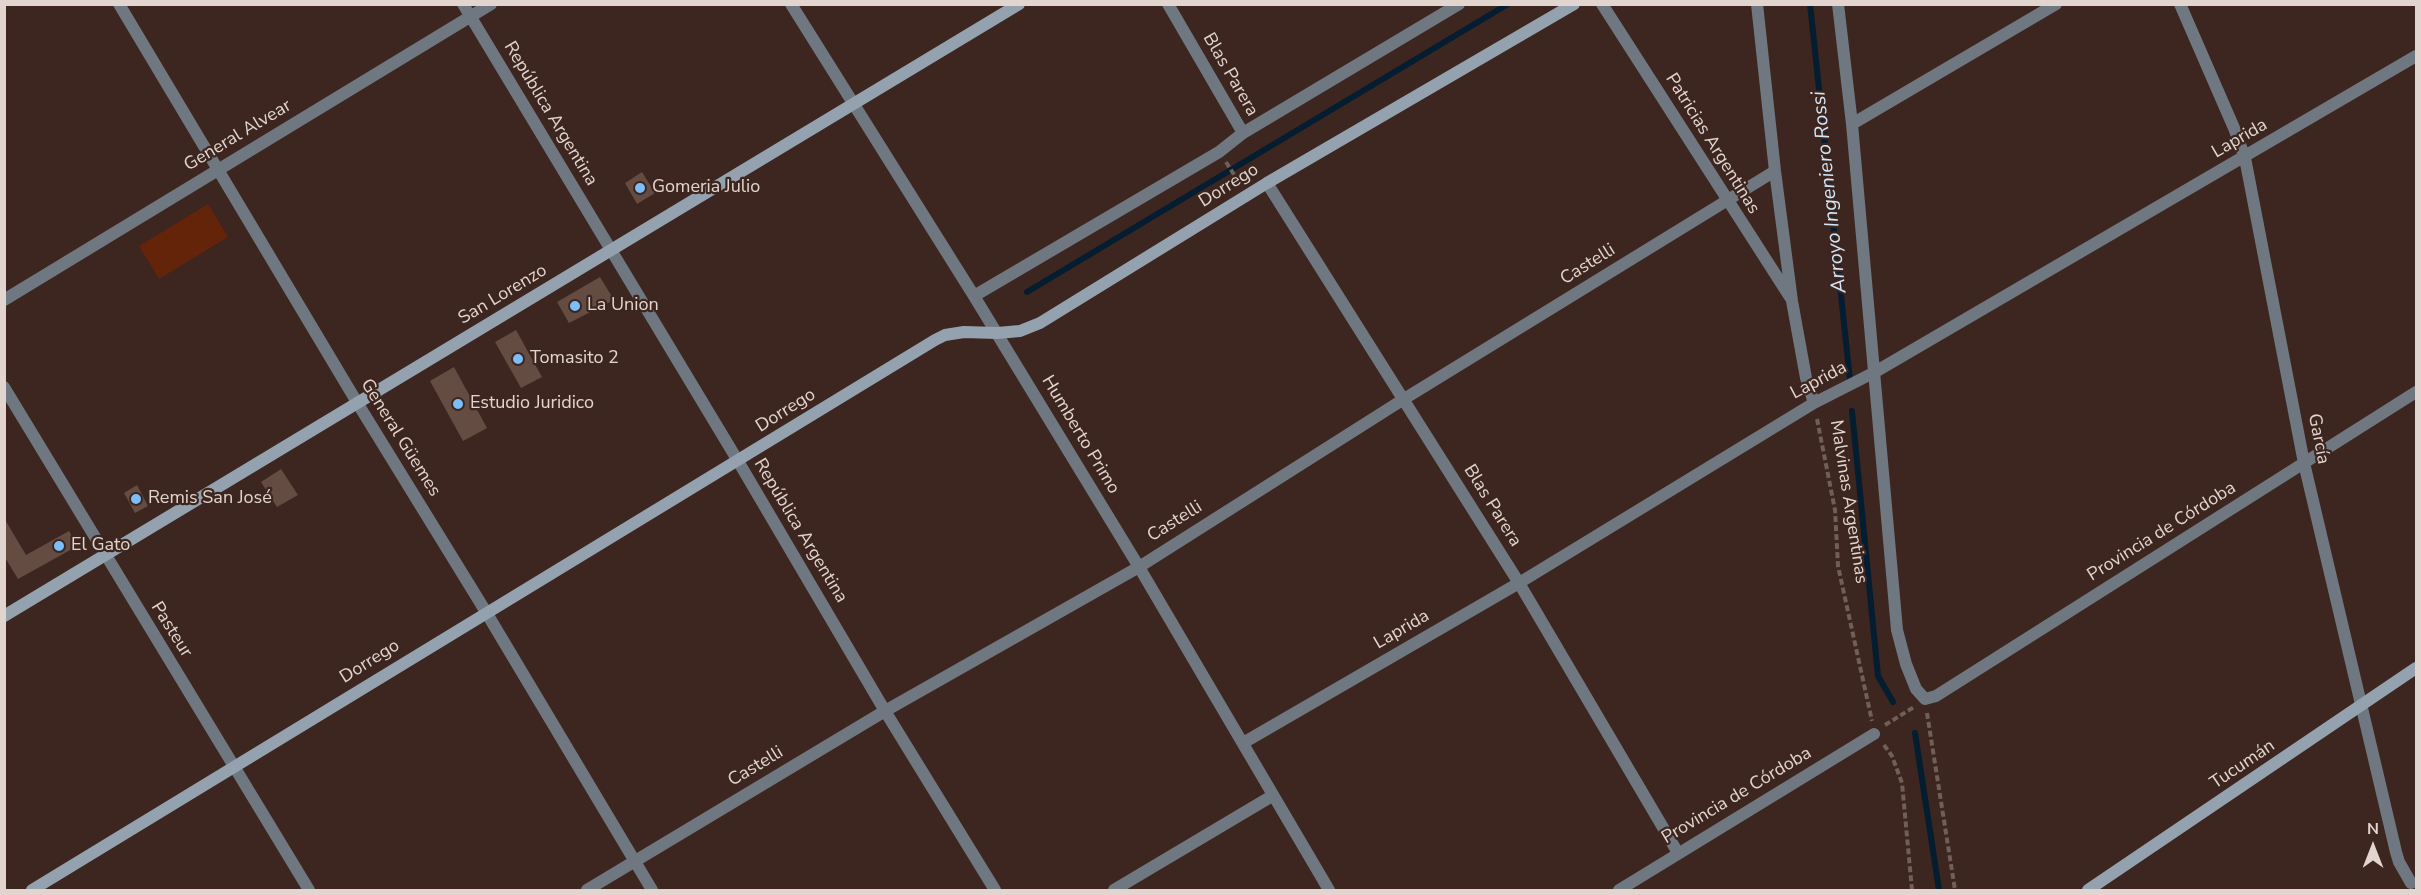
<!DOCTYPE html>
<html>
<head>
<meta charset="utf-8">
<style>
  body { margin:0 }
  #map { position:relative; width:2421px; height:895px; overflow:hidden; background:#3c261f; font-family:"Nunito Sans",sans-serif }
  canvas { display:block }
  .frame { position:absolute; inset:0; border:6px solid #e2d4ce; pointer-events:none }
  .north { position:absolute; left:2343px; top:817px; width:60px; height:60px; -webkit-text-stroke:4px #3c261f; paint-order:stroke; rotate:0deg; font-size:16px; font-weight:700; line-height:24px; text-align:center; color:#e2d4ce }
  .north::after { content:''; display:block; margin:auto; width:21px; height:27px; background:#e2d4ce; clip-path:polygon(50% 0,100% 100%,50% 72%,0 100%) }
</style>
</head>
<body>
<div id="map">
<canvas width="2421" height="895"></canvas>
<div class="frame"></div>
<div class="north">N</div>
</div>
<script>
const ctx = document.querySelector('canvas').getContext('2d');
ctx.lineJoin = 'round';
function fill(path, color) { ctx.fillStyle = color; ctx.fill(path, 'evenodd'); }
const toPath = rows => new Path2D(rows.map(r => 'M' + r).join(''));
function strokePath(path, color, width, dash) { ctx.strokeStyle = color; ctx.lineWidth = width; ctx.lineCap = dash ? 'butt' : 'round'; ctx.setLineDash(dash || []); ctx.stroke(path); }
function drawText(font, color, halo, rows, align = 'center') {
  ctx.font = font + ' "Nunito Sans",sans-serif'; ctx.lineWidth = 4.5; ctx.setLineDash([]); ctx.textBaseline = 'middle'; ctx.strokeStyle = halo; ctx.fillStyle = color; for (const [text, x, y, turn = 0] of rows) {
    ctx.save(); ctx.translate(x, y); ctx.rotate((+turn || 0) * Math.PI / 180); ctx.textAlign = isNaN(turn) ? turn : align; if (halo) ctx.strokeText(text, 0, 0); ctx.fillText(text, 0, 0); ctx.restore();
  }
}
fill(toPath([
  [208,204,228,237,159,279,139,246]
]), '#63240a');
strokePath(toPath([
  [1810,4,1850,380],
  [1027,292,1508,4],
  [1852,411,1878,676,1893,702],
  [1915,733,1939,890]
]), '#041d31', 6);
fill(toPath([
  [642,172,655,193,637,204,625,183],
  [600,277,614,300,569,323,557,302],
  [516,330,542,377,521,388,495,342],
  [454,367,487,428,463,441,430,381],
  [281,469,298,495,277,507,261,482],
  [137,485,148,506,135,513,124,493],
  [4,518,26,555,69,531,74,540,72,549,18,579,4,556]
]), '#644c43');
strokePath(toPath([
  [1226,162,1240,184],
  [1817,419,1835,510,1838,566,1872,721],
  [1927,713,1955,890],
  [1885,725,1914,707],
  [1884,745,1892,756,1902,783,1912,890]
]), '#715e57', 4, [6, 3]);
strokePath(toPath([
  [119,4,358,404,486,612,652,890],
  [463,4,738,461,885,711,995,890],
  [791,4,974,296,1139,567,1329,890],
  [1168,4,1243,133],
  [1602,4,1790,297],
  [1757,4,1775,171,1792,301,1806,378,1814,403],
  [1838,4,1852,124,1897,630,1906,664,1916,689,1925,699,1936,696,2416,392],
  [2180,4,2234,128,2245,158,2304,463,2396,852,2399,862,2411,883],
  [1852,124,2056,4],
  [1267,183,1519,583,1678,853],
  [974,296,1219,152,1243,133,1459,4],
  [4,300,491,4],
  [4,387,309,890],
  [1243,743,1519,583,1814,403,1875,372,2416,56],
  [587,890,885,711,1139,567,1404,399,1775,171],
  [1114,890,1272,796],
  [1619,890,1874,734]
]), '#6f7880', 12);
strokePath(toPath([
  [4,616,1019,4],
  [32,890,935,340,945,335,964,332,997,333,1020,331,1040,323,1267,183,1574,4],
  [2088,890,2416,668]
]), '#94a2af', 12);
for (const [x, y, r, color] of [
  [640,188,6,"#7cbef9"],
  [575,306,6,"#7cbef9"],
  [518,359,6,"#7cbef9"],
  [458,404,6,"#7cbef9"],
  [136,499,6,"#7cbef9"],
  [59,546,6,"#7cbef9"]
]) { const dot = new Path2D(); dot.arc(x, y, r, 0, 2 * Math.PI); ctx.fillStyle = color; ctx.fill(dot); strokePath(dot, '#3c261f', 2); }
drawText('18px', '#e2d4ce', '#3c261f', [
  ["Blas Parera",1230,75,60],
  ["República Argentina",550,114,59],
  ["General Alvear",238,136,-31],
  ["Laprida",2240,139,-30],
  ["Patricias Argentinas",1712,144,58],
  ["Dorrego",1229,186,-32],
  ["Castelli",1588,265,-32],
  ["San Lorenzo",503,295,-31],
  ["Laprida",1819,381,-28],
  ["Dorrego",786,411,-32],
  ["Humberto Primo",1080,435,59],
  ["General Güemes",400,438,58],
  ["García",2318,439,79],
  ["Malvinas Argentinas",1848,502,81],
  ["Blas Parera",1492,506,58],
  ["Castelli",1175,522,-32],
  ["República Argentina",800,531,59],
  ["Provincia de Córdoba",2162,532,-32],
  ["Pasteur",171,630,58],
  ["Laprida",1402,630,-30],
  ["Dorrego",370,662,-32],
  ["Tucumán",2243,765,-34],
  ["Castelli",756,767,-31],
  ["Provincia de Córdoba",1737,796,-31]
]);
drawText('18px', '#e2d4ce', '#3c261f', [
  ["Gomeria Julio",652,188],
  ["La Union",587,306],
  ["Tomasito 2",530,359],
  ["Estudio Juridico",470,404],
  ["Remis San José",148,499],
  ["El Gato",71,546]
], 'left');
drawText('italic 20px', '#d4e7f9', '#3c261f', [
  ["Arroyo Ingeniero Rossi",1830,192,-96]
]);
</script>
</body>
</html>
